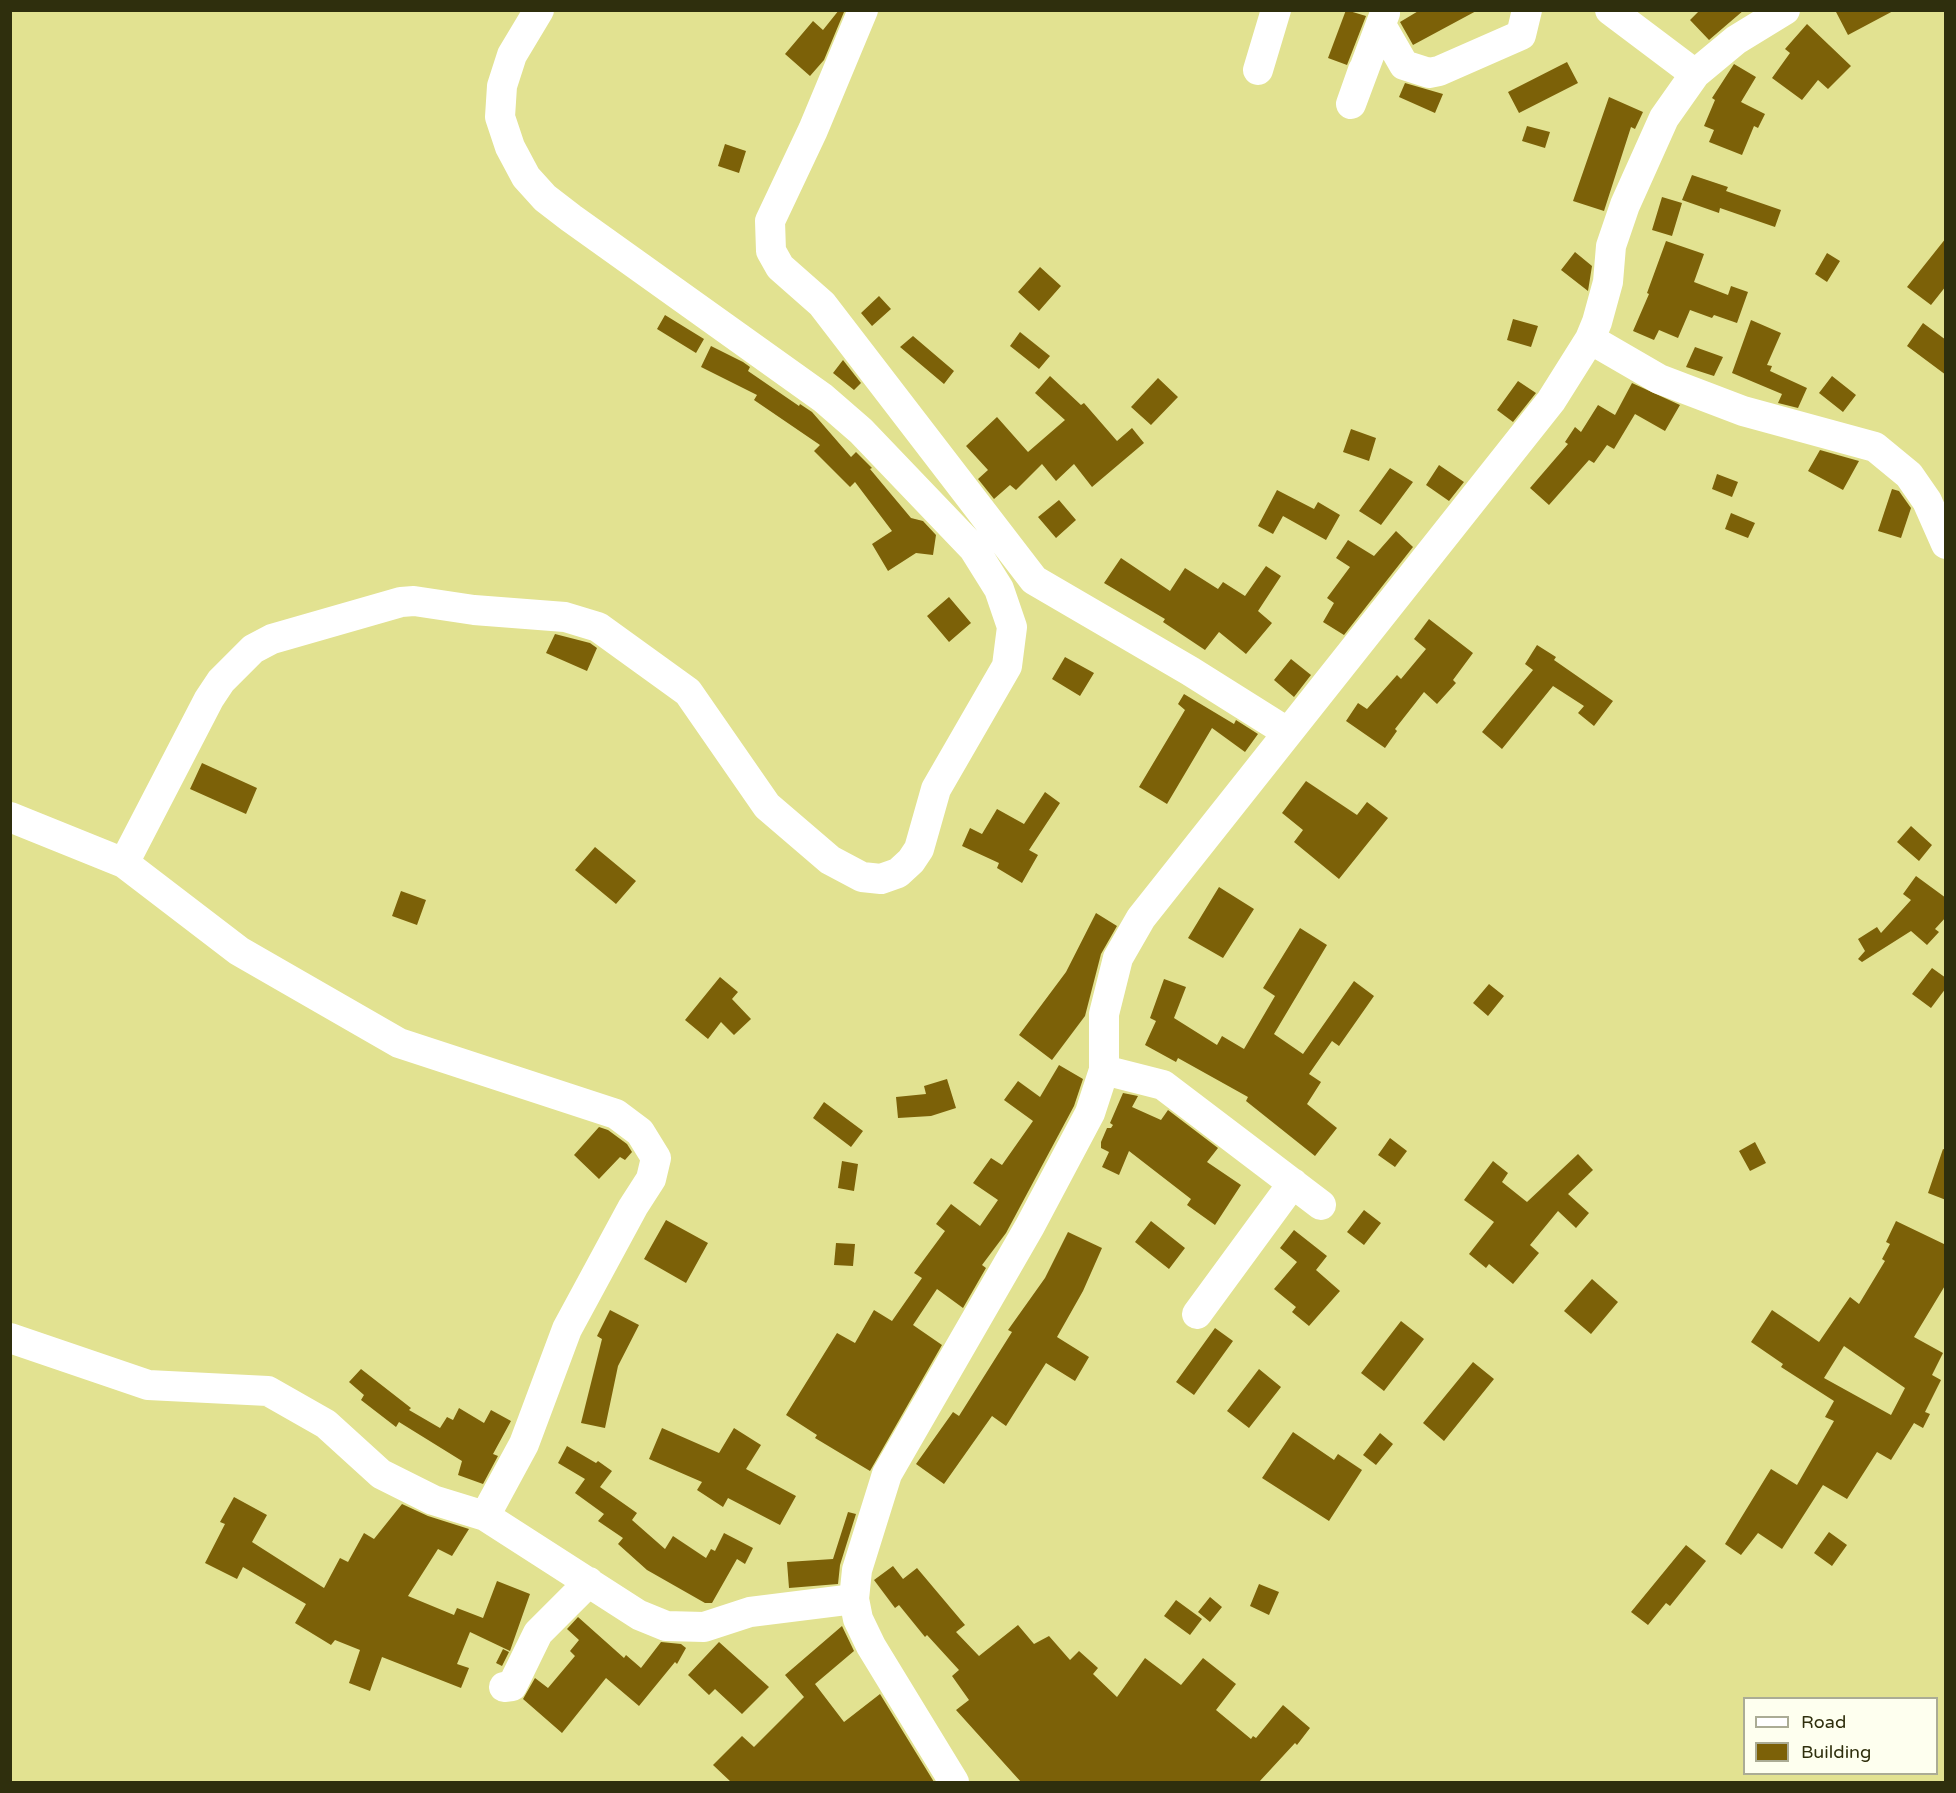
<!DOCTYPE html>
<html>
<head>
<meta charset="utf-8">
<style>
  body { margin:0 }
  #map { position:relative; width:1956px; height:1793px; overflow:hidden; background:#e2e291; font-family:"Varela Round",sans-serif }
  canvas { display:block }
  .frame { position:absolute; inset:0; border:12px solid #2f2f0d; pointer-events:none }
  .legend { position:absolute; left:1743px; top:1697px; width:195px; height:78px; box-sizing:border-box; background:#feffef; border:2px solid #abac95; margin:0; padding:8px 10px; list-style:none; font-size:18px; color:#2f2f0d }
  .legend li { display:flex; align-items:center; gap:12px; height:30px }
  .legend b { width:30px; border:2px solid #abac95 }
</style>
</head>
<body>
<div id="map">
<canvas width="1956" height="1793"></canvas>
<div class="frame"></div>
<ul class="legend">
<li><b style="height:8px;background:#fff"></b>Road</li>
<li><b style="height:16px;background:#7c6108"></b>Building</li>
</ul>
</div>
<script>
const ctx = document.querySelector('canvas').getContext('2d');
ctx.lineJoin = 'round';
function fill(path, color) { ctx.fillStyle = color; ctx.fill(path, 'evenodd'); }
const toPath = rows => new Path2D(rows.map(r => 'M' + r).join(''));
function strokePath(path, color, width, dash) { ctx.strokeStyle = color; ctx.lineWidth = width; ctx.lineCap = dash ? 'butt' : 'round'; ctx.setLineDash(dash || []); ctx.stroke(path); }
fill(toPath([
  [839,10,844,12,824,60,810,76,785,54,813,21,823,30],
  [1346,10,1366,16,1347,65,1328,58],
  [1420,10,1478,10,1413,45,1400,22],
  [1700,10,1744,10,1709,40,1690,20],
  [1835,10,1895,10,1848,35],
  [1807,24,1851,66,1828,89,1818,80,1802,100,1772,78,1790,53,1785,49],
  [1567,62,1578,83,1519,113,1508,92],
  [1734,64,1756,77,1741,102,1765,114,1758,128,1754,126,1742,155,1709,142,1714,130,1704,126,1715,100,1712,98],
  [1405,83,1443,94,1435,113,1399,97],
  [1609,97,1643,112,1635,129,1631,127,1604,211,1573,201],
  [1527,126,1550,132,1545,148,1522,141],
  [725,144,746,151,739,173,718,166],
  [1692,175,1728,187,1726,191,1781,210,1775,227,1720,208,1719,213,1682,200],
  [1662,197,1682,203,1672,236,1652,230],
  [1946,238,1946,286,1931,305,1907,287],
  [1666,241,1704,254,1694,282,1728,295,1731,286,1748,292,1737,323,1714,315,1712,318,1690,310,1678,338,1659,330,1654,340,1633,331,1649,294,1647,293],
  [1575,252,1592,266,1588,291,1561,270],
  [1827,253,1840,261,1827,282,1815,274],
  [1040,267,1061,286,1039,311,1018,292],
  [879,296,891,309,872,326,861,313],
  [665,315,704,339,696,353,657,329],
  [1513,319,1538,326,1531,347,1507,340],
  [1751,320,1781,333,1767,365,1772,366,1770,371,1807,388,1798,408,1778,403,1782,394,1732,373],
  [1923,323,1946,340,1946,375,1907,346],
  [1020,332,1050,356,1039,369,1010,346],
  [913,336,954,371,944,384,900,347],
  [711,346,743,362,750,367,748,371,799,406,800,404,812,412,851,457,856,452,872,468,870,469,911,518,923,521,936,535,933,555,916,553,888,571,872,544,892,531,855,482,850,487,814,451,820,445,754,400,757,395,701,367],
  [1695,347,1723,357,1714,376,1686,367],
  [843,360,861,383,854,390,833,373],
  [1050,376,1081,405,1084,403,1117,441,1132,428,1144,443,1092,487,1074,464,1056,481,1042,464,1016,490,1010,485,994,499,978,479,988,470,966,446,997,417,1028,452,1065,420,1035,393],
  [1832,376,1856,395,1843,412,1819,393],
  [1158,378,1178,397,1151,425,1131,407],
  [1518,381,1536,393,1513,422,1497,410],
  [1632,383,1680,405,1665,431,1635,414,1614,449,1607,445,1594,463,1589,460,1549,505,1530,488,1568,444,1565,442,1575,427,1581,432,1598,405,1615,415],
  [1351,429,1376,438,1369,461,1343,452],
  [1820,450,1859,461,1843,490,1808,471],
  [1439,465,1464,482,1449,501,1426,485],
  [1390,468,1413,482,1381,525,1359,511],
  [1717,474,1738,482,1732,497,1712,489],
  [1892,489,1899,491,1911,508,1901,538,1878,531],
  [1277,490,1314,509,1318,502,1340,515,1326,540,1283,516,1273,534,1258,526],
  [1059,500,1076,520,1056,538,1038,517],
  [1731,513,1755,523,1748,538,1725,529],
  [1396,531,1413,547,1344,635,1323,622,1334,603,1327,598,1350,567,1336,558,1348,540,1374,556],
  [1121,558,1170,591,1185,568,1218,589,1223,582,1245,596,1266,566,1281,576,1258,611,1272,623,1246,654,1219,632,1205,650,1163,622,1165,619,1104,583],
  [949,597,971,623,949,642,927,616],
  [1429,619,1473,653,1453,680,1456,683,1437,704,1424,692,1395,729,1397,731,1385,748,1346,721,1358,703,1367,709,1397,675,1401,679,1426,649,1414,639],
  [555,634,590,643,597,648,587,671,546,653],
  [1537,645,1556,657,1554,660,1613,701,1594,726,1578,713,1584,706,1553,686,1502,749,1482,732,1533,670,1525,664],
  [1065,657,1094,673,1080,696,1052,679],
  [1291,659,1311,675,1294,697,1274,680],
  [1184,694,1234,724,1236,720,1258,734,1245,752,1212,728,1167,804,1139,787,1185,710,1178,704],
  [202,763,257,788,246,814,190,789],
  [1306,781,1357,815,1367,802,1388,818,1339,879,1294,842,1303,830,1282,813],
  [1045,792,1060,803,1029,850,1038,855,1022,883,997,868,999,863,962,846,970,828,982,834,997,809,1024,824],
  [1911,826,1932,845,1919,861,1897,842],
  [595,847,636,881,616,904,575,870],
  [1916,876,1946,898,1946,917,1935,929,1939,932,1927,945,1911,931,1862,962,1858,959,1865,951,1858,939,1877,927,1881,933,1911,900,1903,894],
  [1219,887,1254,909,1223,958,1188,938],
  [401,891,426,900,417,925,392,916],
  [1096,913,1117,926,1101,954,1085,1016,1052,1060,1019,1035,1066,972],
  [1300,928,1327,945,1274,1034,1303,1054,1354,981,1374,996,1339,1046,1332,1041,1309,1074,1321,1082,1307,1104,1337,1128,1315,1156,1246,1101,1248,1097,1178,1058,1176,1062,1145,1045,1156,1021,1150,1018,1164,979,1186,987,1174,1018,1217,1045,1222,1036,1244,1049,1275,996,1263,988],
  [1932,968,1946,978,1946,988,1931,1008,1912,994],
  [720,977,738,992,732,999,751,1019,734,1035,721,1022,708,1039,685,1020],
  [1489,984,1504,996,1488,1016,1473,1003],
  [1059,1065,1083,1079,1074,1106,1006,1233,982,1265,986,1268,963,1308,937,1289,913,1325,942,1345,870,1471,815,1438,817,1435,786,1415,837,1333,855,1343,874,1310,892,1321,922,1278,914,1273,945,1231,936,1224,951,1204,980,1226,998,1200,973,1183,991,1158,1002,1165,1033,1121,1004,1100,1018,1081,1040,1097],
  [947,1079,956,1108,931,1116,898,1118,896,1097,926,1094,924,1086],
  [1123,1093,1138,1096,1132,1107,1161,1120,1168,1110,1218,1148,1207,1162,1241,1185,1215,1225,1187,1205,1191,1199,1129,1151,1119,1175,1102,1167,1109,1152,1101,1148,1101,1142,1107,1128,1111,1128,1113,1125,1110,1123],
  [824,1102,863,1131,851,1147,813,1118],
  [599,1127,608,1130,627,1144,632,1152,625,1160,620,1157,599,1179,574,1155],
  [1390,1138,1407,1151,1395,1167,1378,1155],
  [1755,1142,1766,1163,1750,1171,1739,1151],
  [1943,1149,1946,1150,1946,1200,1928,1193],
  [1578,1154,1593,1170,1568,1194,1589,1213,1576,1228,1558,1211,1530,1245,1539,1253,1513,1284,1489,1264,1486,1268,1469,1254,1494,1222,1464,1200,1493,1161,1508,1173,1502,1182,1527,1202],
  [842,1161,858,1164,854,1191,838,1188],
  [1364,1210,1381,1223,1364,1245,1347,1232],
  [666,1220,708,1243,686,1283,644,1259],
  [1151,1221,1185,1248,1169,1269,1135,1242],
  [1896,1221,1946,1245,1946,1284,1914,1337,1943,1353,1932,1375,1941,1380,1925,1412,1930,1414,1923,1428,1914,1423,1891,1460,1877,1452,1847,1499,1823,1485,1782,1549,1758,1533,1741,1555,1725,1544,1771,1469,1797,1485,1834,1421,1825,1417,1834,1401,1781,1367,1783,1364,1751,1342,1772,1310,1819,1342,1850,1297,1859,1304,1885,1261,1882,1259,1890,1244,1886,1242],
  [1844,1346,1905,1388,1891,1415,1824,1378],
  [1294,1230,1327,1256,1316,1270,1340,1291,1309,1326,1292,1312,1296,1307,1274,1289,1297,1262,1280,1248],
  [1068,1232,1102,1248,1083,1291,1057,1337,1089,1357,1075,1381,1046,1363,1006,1426,992,1416,944,1484,916,1464,953,1412,959,1416,1012,1332,1008,1330,1045,1278],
  [836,1243,855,1244,853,1266,834,1265],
  [1592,1279,1618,1302,1591,1334,1564,1311],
  [610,1310,639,1325,618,1366,605,1428,581,1423,602,1339,597,1336],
  [1401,1321,1424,1339,1384,1391,1361,1373],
  [1215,1328,1233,1341,1194,1395,1176,1382],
  [1473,1362,1494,1379,1444,1441,1423,1423],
  [361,1369,411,1408,409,1410,440,1428,447,1417,453,1420,459,1408,484,1423,491,1410,511,1421,493,1454,498,1456,483,1484,458,1475,462,1461,399,1422,396,1427,361,1400,364,1395,349,1382],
  [1259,1369,1281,1387,1249,1428,1227,1411],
  [662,1428,719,1453,734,1428,761,1445,746,1469,796,1496,780,1525,728,1498,723,1507,697,1490,702,1482,649,1459],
  [1293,1432,1334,1460,1338,1454,1362,1470,1329,1521,1262,1478],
  [1380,1433,1393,1444,1376,1465,1363,1455],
  [567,1446,596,1463,598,1461,612,1471,600,1487,637,1513,632,1520,665,1549,673,1536,706,1558,711,1549,715,1551,724,1533,753,1548,745,1564,737,1559,712,1603,705,1603,647,1570,618,1544,623,1538,598,1521,604,1514,575,1493,585,1479,558,1463],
  [234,1497,267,1515,252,1542,324,1588,340,1558,348,1562,364,1533,374,1539,402,1504,428,1516,469,1529,452,1556,438,1549,408,1596,454,1615,457,1608,483,1618,497,1581,530,1594,510,1651,470,1632,457,1664,469,1668,461,1688,382,1657,370,1691,349,1683,360,1650,335,1640,331,1645,295,1623,306,1604,243,1567,237,1579,205,1563,225,1524,220,1522],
  [848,1512,856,1514,840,1565,838,1584,789,1588,787,1562,833,1559],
  [1829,1532,1847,1545,1832,1566,1814,1553],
  [1686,1545,1706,1561,1670,1606,1666,1603,1648,1625,1631,1612],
  [893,1566,903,1579,917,1568,965,1625,956,1632,979,1656,1018,1625,1034,1644,1049,1636,1070,1660,1079,1651,1098,1668,1093,1674,1117,1697,1145,1658,1181,1685,1203,1658,1236,1684,1216,1710,1251,1739,1253,1736,1256,1738,1283,1705,1310,1728,1297,1745,1295,1743,1259,1782,1021,1782,956,1710,969,1700,952,1676,959,1670,927,1635,925,1637,899,1605,895,1608,874,1580],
  [1259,1584,1279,1592,1269,1615,1250,1606],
  [1210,1597,1222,1607,1210,1622,1198,1612],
  [1176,1600,1202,1619,1190,1635,1164,1616],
  [578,1617,624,1658,626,1655,641,1668,661,1642,681,1644,686,1648,677,1664,675,1662,639,1706,606,1678,562,1733,523,1699,535,1678,548,1688,575,1656,570,1651,579,1640,567,1629],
  [842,1626,854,1651,815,1684,844,1722,880,1694,934,1782,731,1782,713,1765,742,1736,754,1747,804,1697,785,1675],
  [719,1642,769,1687,742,1714,715,1689,709,1695,688,1675],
  [503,1649,509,1652,502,1666,496,1663]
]), '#7c6108');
strokePath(toPath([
  [863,10,813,130,770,221,771,251,780,267,822,304,1034,580,1190,671,1287,732],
  [1610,10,1695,74],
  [1381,25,1404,65,1429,73,1439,71,1521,35,1527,10],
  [1258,70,1276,10],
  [1363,70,1351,104,1385,13],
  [1590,339,1659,379,1743,411,1875,447,1909,475,1927,501,1946,544],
  [10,817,124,863,239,951,399,1043,616,1114,640,1132,656,1158,651,1179,633,1207,567,1329,524,1444,485,1516],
  [124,863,209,699,221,681,253,649,272,639,401,602,414,601,474,610,565,617,598,627,688,692,767,806,830,860,862,877,881,879,898,873,911,861,919,849,936,789,1007,666,1012,627,999,589,974,549,861,431,823,398,571,218,545,198,526,177,510,147,500,117,502,86,512,55,539,10],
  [1104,1070,1163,1085,1321,1205],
  [1197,1314,1293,1183],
  [10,1338,148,1385,268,1391,326,1424,381,1474,433,1500,485,1516,639,1615,666,1626,704,1627,750,1612,854,1599],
  [504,1687,512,1686,514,1682,538,1633,589,1582],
  [954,1782,871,1646,858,1619,854,1599,857,1570,887,1474,1030,1226,1090,1113,1104,1070,1104,1014,1118,958,1141,918,1551,401,1590,339,1597,322,1608,282,1611,246,1625,205,1664,118,1695,74,1736,40,1785,10]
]), '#fff', 30);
</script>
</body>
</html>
